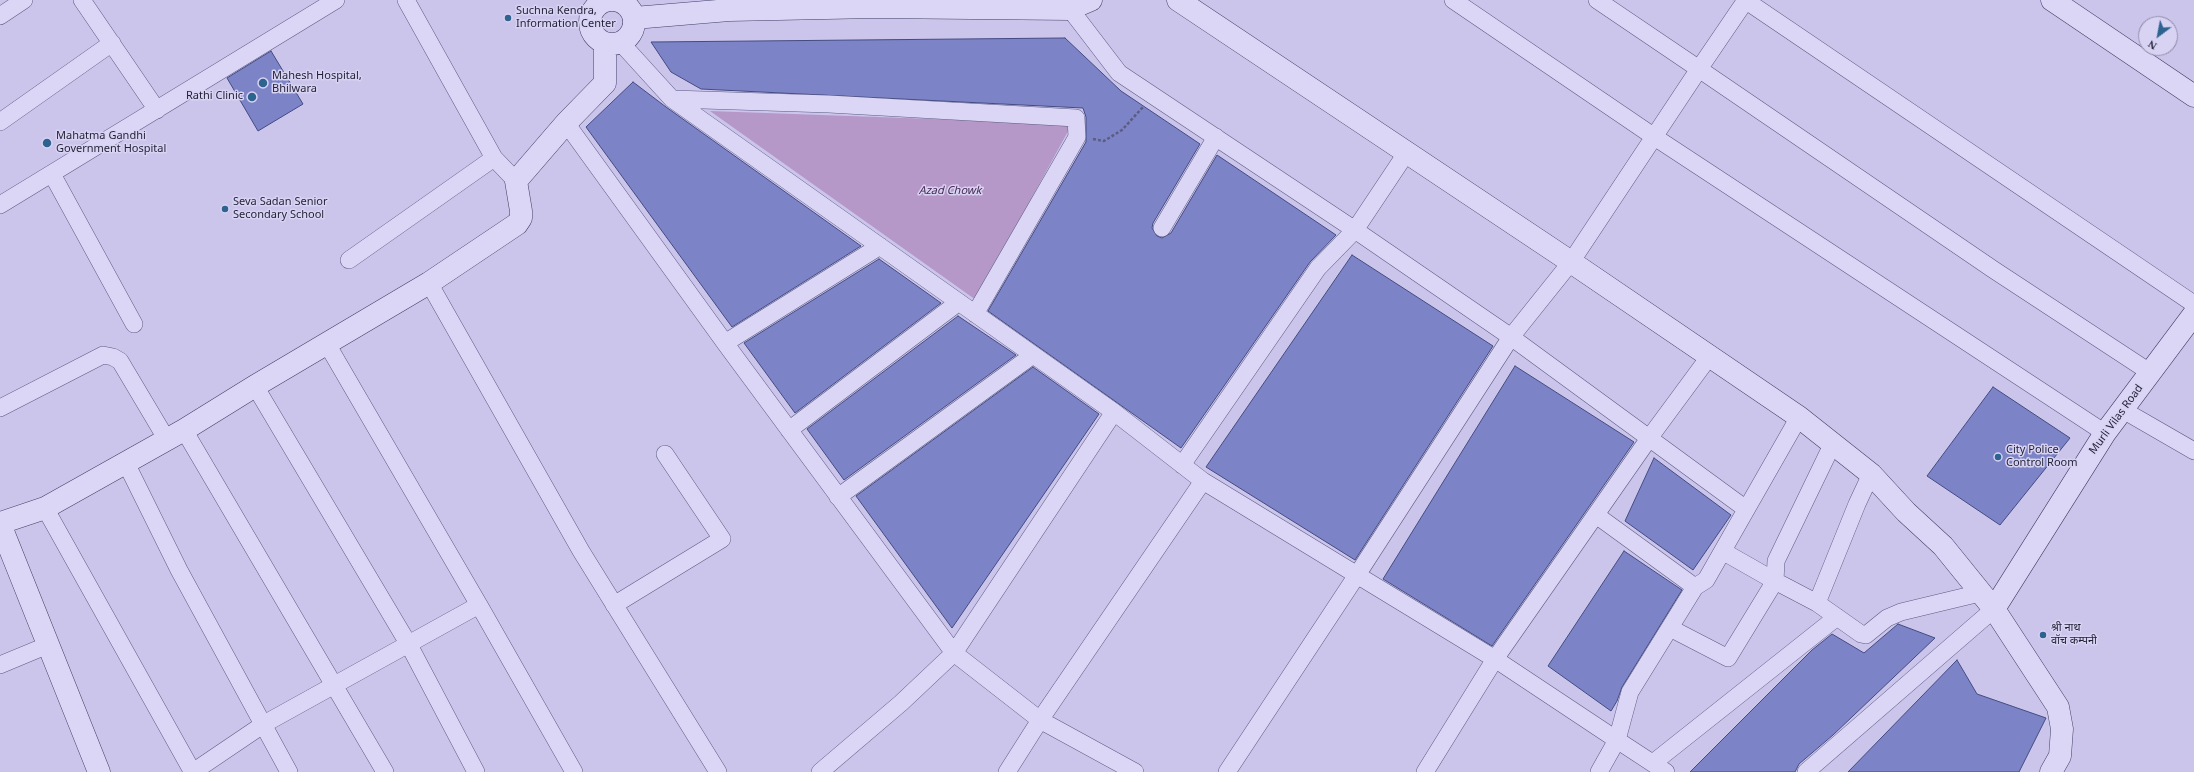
<!DOCTYPE html>
<html>
<head>
<meta charset="utf-8">
<style>
  body { margin:0 }
  #map { position:relative; width:2194px; height:772px; overflow:hidden; background:#cbc4eb; font-family:Georgia,serif }
  canvas { display:block }
  .north { position:absolute; left:2138px; top:16px; width:40px; height:40px; box-sizing:border-box; background:#d9d3f3; border:1px solid #8f8ba7; border-radius:50%; rotate:212deg; font-size:11px; font-weight:700; line-height:16px; text-align:center; color:#1f2035 }
  .north::after { content:''; display:block; margin:auto; width:14px; height:18px; background:#2f638f; clip-path:polygon(50% 0,100% 100%,50% 72%,0 100%) }
</style>
</head>
<body>
<div id="map">
<canvas width="2194" height="772"></canvas>
<div class="north">N</div>
</div>
<script>
const ctx = document.querySelector('canvas').getContext('2d');
ctx.lineJoin = 'round';
function fill(path, color) { ctx.fillStyle = color; ctx.fill(path, 'evenodd'); }
const toPath = rows => new Path2D(rows.map(r => 'M' + r).join(''));
function strokePath(path, color, width, dash) { ctx.strokeStyle = color; ctx.lineWidth = width; ctx.lineCap = dash ? 'butt' : 'round'; ctx.setLineDash(dash || []); ctx.stroke(path); }
function drawText(font, color, halo, rows, align = 'center') {
  ctx.font = font + ' Georgia,"Noto Sans Devanagari",serif'; ctx.lineWidth = 3; ctx.setLineDash([]); ctx.textBaseline = 'middle'; ctx.strokeStyle = halo; ctx.fillStyle = color; for (const [text, x, y, turn = 0] of rows) {
    ctx.save(); ctx.translate(x, y); ctx.rotate((+turn || 0) * Math.PI / 180); ctx.textAlign = isNaN(turn) ? turn : align; if (halo) ctx.strokeText(text, 0, 0); ctx.fillText(text, 0, 0); ctx.restore();
  }
}
fill(toPath([
  [710,111,1072,124,976,300]
]), '#b598c8');
const building = toPath([
  [1065,38,1121,91,1200,144,1153,223,1152,228,1157,236,1162,238,1171,233,1217,155,1336,235,1310,262,1181,448,988,311,1086,142,1086,117,1083,108,701,89,671,72,651,42,1065,38],
  [271,51,303,104,258,131,227,78,271,51],
  [633,82,666,107,861,246,732,327,586,127,633,82],
  [1352,255,1493,346,1355,560,1206,467,1352,255],
  [879,259,941,303,795,413,744,343,879,259],
  [958,316,1016,355,844,480,807,429,958,316],
  [1515,366,1634,442,1492,646,1383,579,1515,366],
  [1033,367,1099,414,952,628,856,496,1033,367],
  [1993,387,2070,438,2000,525,1927,476,1993,387],
  [1654,458,1731,515,1693,570,1625,521,1654,458],
  [1624,551,1682,590,1622,687,1617,701,1611,711,1548,666,1624,551],
  [1898,624,1935,638,1833,735,1799,764,1795,772,1690,772,1812,650,1832,634,1864,653,1898,624],
  [1957,660,1977,694,2046,718,2019,772,1848,772,1957,660]
]);
fill(building, '#7c84c7');
strokePath(building, '#434b82', 1);
const street = toPath([
  [82,0,157,110],
  [406,0,494,158,516,181],
  [1453,0,1653,136,2105,433],
  [1597,0,1699,69,1571,262,1511,337,1357,575,1495,659,1650,437,1709,357],
  [1745,0,2194,304],
  [1746,0,1699,69,1994,270,2151,373],
  [1070,9,1119,73,1355,230,1511,337,1746,509],
  [0,16,24,0],
  [621,43,672,99,1114,412],
  [672,99,829,104,1076,118,1077,137,975,314],
  [0,122,112,43],
  [566,123,725,343,954,653,1040,720,1135,772],
  [52,174,134,324],
  [0,205,336,0],
  [1162,228,1216,137],
  [349,260,494,158],
  [429,283,581,551,718,772],
  [725,343,880,246],
  [327,344,479,605],
  [255,386,409,645,476,772],
  [0,408,103,355,113,357,120,361,167,440],
  [2123,410,2194,451],
  [184,430,385,772],
  [789,430,959,302],
  [126,463,179,570,289,772],
  [1182,465,1318,268,1355,230,1407,152],
  [838,497,1033,355],
  [45,508,192,771],
  [1596,515,1695,587,1630,692,1617,740,1666,772],
  [1724,552,1775,581,1817,603,1857,504,1871,474],
  [1695,587,1706,580,1799,417],
  [1817,603,1861,634,1866,635,1887,618,1901,612,1980,593],
  [614,605,722,539,665,454],
  [1670,628,1728,658,1775,581,1776,561,1833,443],
  [0,665,48,645],
  [1653,763,1837,617],
  [193,772,264,724,479,605,574,772],
  [820,772,901,703,954,653,1114,412,1203,481],
  [1007,772,1040,720,1203,481,1357,575,1227,772],
  [1425,772,1495,659,1617,740,1599,772],
  [1806,772,1994,609]
]);
const secondary = toPath([
  '590 22a22 22 0 1 1 44 0a22 22 0 1 1-44 0Z',
  [1178,0,1571,262,1799,417,1871,474,1906,512,1943,546,1994,609,2058,707,2062,729,2060,756,2051,772],
  [2052,0,2194,96],
  [634,18,729,10,874,7,1070,9,1091,0],
  [0,523,45,508,184,430,255,386,429,283,517,224,521,218,521,211,516,181,566,123,605,83,605,44],
  [0,524,99,772],
  [1994,609,2105,433,2194,314]
]);
strokePath(street, '#5c5c84', 18);
strokePath(secondary, '#3f4066', 23);
strokePath(toPath([
  [1093,139,1104,141,1122,130,1143,107]
]), '#5c5c84', 2.5, [3, 2]);
strokePath(street, '#dcd6f6', 17);
strokePath(secondary, '#dcd6f6', 22);
for (const [x, y, r, color] of [
  [508,18,4,"#2f638f"],
  [263,83,5,"#2f638f"],
  [252,97,5,"#2f638f"],
  [47,143,5,"#2f638f"],
  [225,209,4,"#2f638f"],
  [1998,457,4,"#2f638f"],
  [2043,635,4,"#2f638f"]
]) { const dot = new Path2D(); dot.arc(x, y, r, 0, 2 * Math.PI); ctx.fillStyle = color; ctx.fill(dot); strokePath(dot, '#d9d3f3', 1.5); }
drawText('11px', '#1f2035', '#d9d3f3', [
  ["Suchna Kendra,",516,12],
  ["Information Center",516,25],
  ["Mahesh Hospital,",272,77],
  ["Bhilwara",272,90],
  ["Rathi Clinic",243,97,"right"],
  ["Mahatma Gandhi",56,137],
  ["Government Hospital",56,150],
  ["Seva Sadan Senior",233,203],
  ["Secondary School",233,216],
  ["City Police",2006,451],
  ["Control Room",2006,464],
  ["श्री नाथ",2051,629],
  ["वॉच कम्पनी",2051,642]
], 'left');
drawText('italic 11px', '#452650', '#d9d3f3', [
  ["Azad Chowk",950,192]
]);
drawText('11px', '#1f2035', '#d9d3f3', [
  ["Murli Vilas Road",2117,420,-54]
]);
</script>
</body>
</html>
